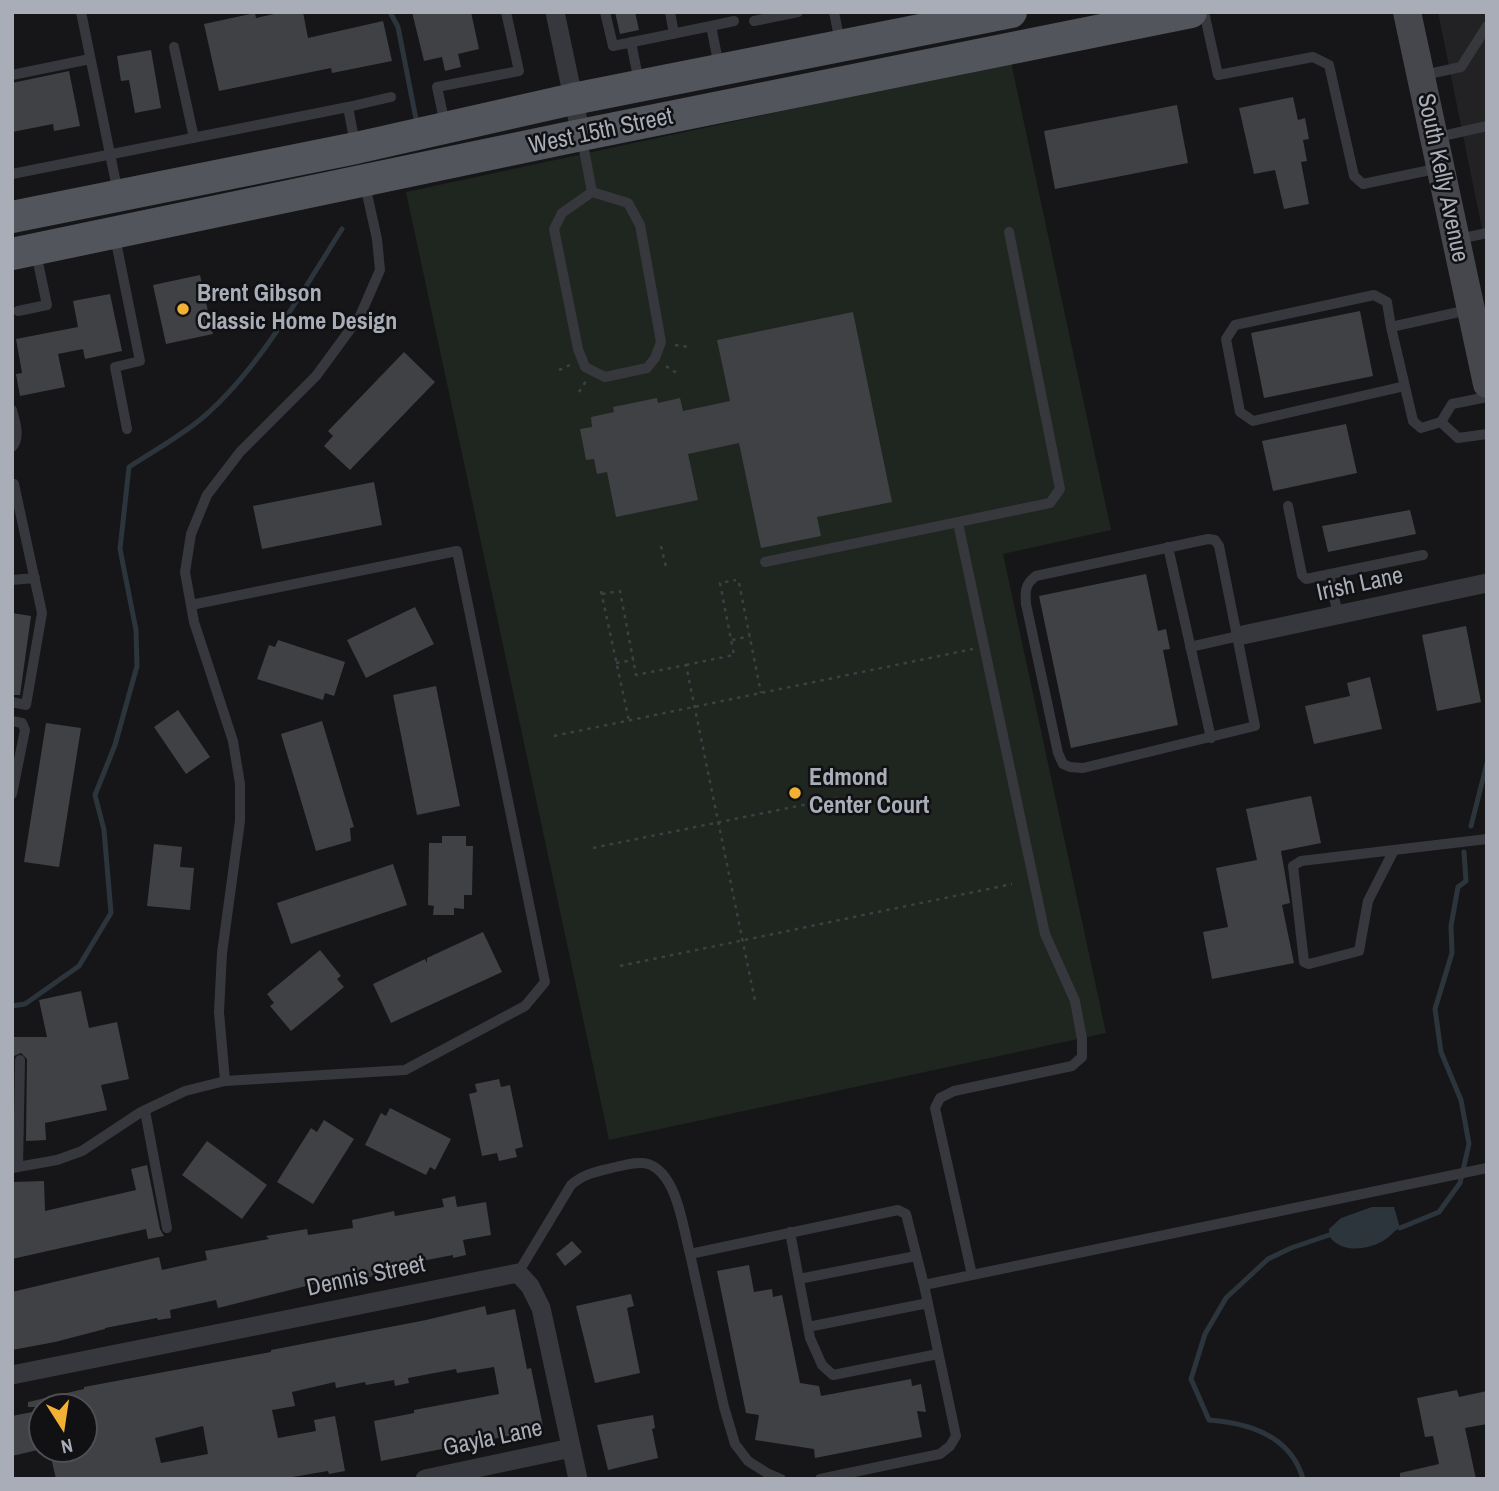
<!DOCTYPE html>
<style>
body{margin:0}
#map{position:relative;width:1499px;height:1491px;overflow:hidden;background:#161618;font-family:"Archivo Narrow",sans-serif}
canvas{display:block}
.frame{position:absolute;inset:0;border:14px solid #a8adb8;pointer-events:none}
.north{position:absolute;left:28px;top:1393px;width:70px;height:70px;box-sizing:border-box;background:#111113;border:2px solid #4d4f55;border-radius:50%;rotate:168deg;font-size:19px;font-weight:700;line-height:28px;text-align:center;color:#a8adb8}
.north::after{content:'';display:block;margin:auto;width:24px;height:32px;background:#f2b134;clip-path:polygon(50% 0,100% 100%,50% 72%,0 100%)}
</style>
<div id="map">
<canvas width="1499" height="1491"></canvas>
<div class="frame"></div>
<div class="north">N</div>
</div>
<script>
const ctx = document.querySelector('canvas').getContext('2d');
ctx.lineJoin = 'round';
function fill(path, color) { ctx.fillStyle = color; ctx.fill(path, 'evenodd'); }
function stroke(path, color, width, dash) { ctx.strokeStyle = color; ctx.lineWidth = width; ctx.lineCap = dash ? 'butt' : 'round'; ctx.setLineDash(dash || []); ctx.stroke(path); }
function drawText(font, color, halo, rows, align = 'center') {
  ctx.font = font + ' "Archivo Narrow",sans-serif'; ctx.lineWidth = 5; ctx.setLineDash([]); ctx.textBaseline = 'middle'; ctx.strokeStyle = halo; ctx.fillStyle = color; for (const [text, x, y, turn = 0] of rows) {
    ctx.save(); ctx.translate(x, y); ctx.rotate((+turn || 0) * Math.PI / 180); ctx.textAlign = isNaN(turn) ? turn : align; if (halo) ctx.strokeText(text, 0, 0); ctx.fillText(text, 0, 0); ctx.restore();
  }
}
fill(new Path2D(`
 M1438,12H1487V233L1483,234Z`), '#222225');
fill(new Path2D(`
 M1011,62L1111,530L1003,554L1106,1033L609,1140L406,192Z`), '#1e261f');
fill(new Path2D(`
 M1372,1207H1394L1400,1228C1393,1231 1392,1235 1386,1239C1373,1248 1350,1253 1336,1243C1330,1239 1329,1236 1329,1229L1341,1218Z`), '#2c353c');
stroke(new Path2D(`
 M390,12L398,27L416,119
 M1471,826L1487,763
 M12,1006L25,1004L79,966L111,913L104,830L95,795L115,745L137,666L136,630L120,549L129,467C152,452 179,437 201,419C259,370 301,293 342,229
 M1400,1228L1439,1212L1460,1183L1469,1144L1461,1100L1441,1052L1435,1009L1452,953L1451,926L1458,887L1466,881L1464,852
 M1303,1479C1291,1436 1249,1423 1209,1420L1191,1379L1205,1334L1226,1298L1268,1259L1291,1248L1329,1235`), '#2c353c', 5);
fill(new Path2D(`
 M283,12H303L308,38L383,21L392,61L332,73L331,68L219,91L204,24L255,13L256,18Z
 M412,12H471L479,49L458,54L461,67L445,71L442,57L424,61Z
 M615,12H635L639,30L620,34Z
 M151,50L161,108L135,113L129,80L121,81L117,56Z
 M69,71L80,126L54,131L53,124L12,132V83Z
 M1293,97L1298,120L1305,118L1309,139L1303,140L1307,161L1301,162L1309,204L1284,209L1275,170L1254,174L1239,108Z
 M1177,105L1188,163L1055,189L1044,131Z
 M200,275L213,334L166,344L153,285Z
 M110,294L122,351L85,359L83,349L58,354L65,387L20,396L16,374L22,373L16,339L78,327L73,301Z
 M1360,311L1373,376L1264,398L1251,333Z
 M853,312L892,502L817,517L821,536L761,548L739,443L688,454L698,500L616,517L607,472L597,474L594,459L586,460L580,429L592,427L591,417L614,412L613,407L657,398L658,403L680,398L683,411L730,401L717,340Z
 M404,352L435,382L350,470L324,446L333,436L328,431Z
 M1346,424L1357,473L1273,491L1262,441Z
 M374,482L382,525L262,549L253,506Z
 M1410,510L1416,534L1328,552L1322,526Z
 M1146,574L1158,631L1166,629L1170,649L1163,650L1178,725L1071,748L1039,596Z
 M415,607L434,644L366,678L347,640Z
 M12,613L31,616L20,695H12Z
 M1466,626L1481,702L1437,711L1422,635Z
 M278,640L345,662L334,696L325,693L323,700L257,679L269,645L275,647Z
 M1370,677L1382,729L1314,744L1305,706L1350,696L1347,683Z
 M436,686L460,806L417,815L393,695Z
 M178,710L210,757L186,774L154,727Z
 M322,721L354,827L350,828L351,841L316,851L281,734Z
 M46,723L81,728L59,867L24,862Z
 M1311,796L1321,843L1281,851L1290,903L1282,905L1294,963L1212,979L1203,932L1228,927L1216,868L1257,860L1246,809Z
 M442,836H466V846H473L472,895H464V909L454,908V915H433L434,906L428,905L429,843H442Z
 M154,844L182,847L180,867L194,868L190,910L147,906Z
 M393,864L407,905L291,944L277,903Z
 M483,932L502,972L391,1023L373,984L425,959L427,963V958Z
 M320,950L341,976L337,979L344,987L291,1031L270,1006L274,1003L267,994Z
 M81,991L89,1028L117,1022L129,1079L101,1085L107,1110L45,1123L46,1140L26,1141L27,1059L21,1053L14,1056L12,1077V1037H47L39,1000Z
 M499,1079L501,1087L510,1085L523,1147L515,1149L517,1157L499,1161L497,1153L482,1156L469,1094L477,1092L475,1084Z
 M390,1108L451,1139L435,1170L430,1167L426,1175L365,1145L381,1113L386,1116Z
 M324,1120L354,1139L313,1204L277,1182L311,1128L317,1132Z
 M207,1141L267,1185L242,1219L182,1175Z
 M147,1165L160,1229L164,1236L148,1239L146,1229L12,1259V1182L44,1181L45,1211L136,1190L131,1169Z
 M455,1196L457,1207L486,1202L491,1235L463,1240L466,1255L453,1258V1255L406,1264L407,1269L392,1273L363,1278L362,1275L318,1283L218,1308L216,1300L170,1310L171,1318L158,1320L157,1318L105,1328V1329L55,1342L12,1350V1292L159,1257L162,1270L207,1260L205,1251L269,1239L266,1236L307,1229L308,1235L353,1228L352,1220L394,1211L395,1216L444,1207L442,1199Z
 M572,1241L582,1252L565,1266L556,1254Z
 M749,1265L754,1292L772,1289L773,1297L782,1295L800,1383L819,1386L821,1396L911,1379L912,1386L921,1384L926,1412L917,1411L922,1437L815,1458L814,1449L755,1440L759,1415L746,1413L717,1271Z
 M631,1294L634,1306L627,1308L640,1373L595,1383L576,1306Z
 M485,1306L487,1315L515,1309L527,1369L531,1368L543,1426L517,1431L518,1434L381,1461L374,1421L414,1413V1410L499,1394L494,1367L457,1373L456,1369L408,1378L409,1383L395,1386L394,1380L366,1385L365,1382L336,1388L335,1382L292,1392L295,1406L272,1410L278,1438L316,1431L314,1420L335,1416L345,1471L329,1474L328,1471L281,1479H56L49,1449H84V1407H28V1402L84,1389V1387L271,1352V1350L426,1320ZM203,1426L208,1454L161,1463L155,1438Z
 M1457,1390L1459,1397L1487,1391V1424L1465,1428L1476,1479H1400V1473L1439,1464L1433,1436L1425,1437L1417,1398Z
 M42,1410V1449L12,1456V1416Z
 M653,1415L655,1428L652,1429L658,1458L608,1470L597,1425Z`), '#404145');
stroke(new Path2D(`
 M675,345L689,347
 M666,366L678,374
 M559,370L570,365
 M579,392L586,381
 M661,546L666,567
 M739,583L761,693
 M601,591L629,721
 M602,594L620,591L636,675L686,665L755,1001
 M732,640L750,636
 M616,663L634,660
 M686,665L734,655L720,583L736,580
 M554,736L973,649
 M593,848L842,797
 M620,966L1012,884`), '#3d3f44', 2.5, [3.5, 5]);
stroke(new Path2D(`
 M81,12L118,193
 M605,12L613,46L711,26L719,66
 M670,12L674,34
 M834,12L840,42
 M1204,12L1218,75L1313,57L1329,65L1354,176L1363,184L1440,168
 M754,21L798,12
 M711,26L734,21
 M631,42L639,82
 M174,47L194,138
 M12,75L90,59
 M1424,75L1461,67L1487,26
 M348,107L391,97
 M445,124L437,87L519,71L506,12
 M1438,137L1487,126
 M582,139L592,192L628,203L640,225L661,342L655,358L647,368L605,377L585,367L578,349L554,229L562,213L592,192
 M12,174L348,107L355,144
 M115,237L140,361L115,367L127,429
 M1459,239L1487,233
 M18,311L47,305L36,253
 M1391,327L1387,302L1374,295L1235,325L1226,339L1240,412L1253,421L1405,386
 M1487,397L1452,404L1441,422L1458,438L1487,434
 M12,410C15,422 21,437 12,447
 M1441,422L1421,428L1413,421L1391,327L1468,310
 M12,484H14L42,613L26,705L12,702
 M1288,506L1302,575L1306,579L1423,555
 M958,523L1045,934L1075,1001L1082,1039V1057L1072,1066L954,1091L940,1098L935,1108L972,1275
 M1208,539L1215,540L1219,546L1255,726L1083,768L1070,767L1063,764L1058,753L1026,604C1025,591 1025,584 1036,576Z
 M1168,547L1211,738
 M765,562L1050,503L1060,489L1009,232
 M1329,574L1338,615
 M12,580L35,578
 M191,605L457,551L545,982L525,1006L405,1070L225,1081
 M1190,647L1243,635
 M12,721L22,723L25,730L12,794
 M1394,850L1368,901L1359,951L1309,964L1304,962L1293,866L1301,861L1487,839
 M145,1111L167,1228
 M18,1167L20,1060
 M12,1168L57,1160L82,1151L141,1112L185,1091L225,1081L219,1012L222,953L240,821V784L233,741L194,622L185,572L191,534L207,495L240,452L316,376L360,316L380,270L377,239L365,185
 M790,1232L810,1338L822,1365L833,1375L938,1354
 M690,1254L724,1407L735,1444L748,1461L767,1473L781,1479
 M518,1273L571,1185C585,1173 599,1171 616,1167C625,1165 639,1161 648,1164C677,1173 683,1228 690,1254L898,1210L906,1214L924,1285L1487,1168
 M799,1279L916,1256
 M808,1327L928,1303
 M820,1479L940,1454L950,1446L956,1436L924,1285`), '#37383d', 10);
stroke(new Path2D(`
 M555,12L581,135
 M1243,635L1487,583
 M12,1375L518,1273L530,1286L541,1308L578,1479
 M425,1479L571,1448`), '#37383d', 19);
stroke(new Path2D(`
 M1407,12L1487,384`), '#45474d', 28);
stroke(new Path2D(`
 M12,217L356,148L573,99L1011,12
 M12,254L581,135L1191,12`), '#53555c', 32);
for (const [x, y, r, color] of [
 [183,309,7,"#f2b134"],
 [795,793,7,"#f2b134"]
]) { const dot = new Path2D(); dot.arc(x, y, r, 0, 2 * Math.PI); ctx.fillStyle = color; ctx.fill(dot); stroke(dot, '#111113', 2.5); }
drawText('24px', '#a8adb8', '#111113', [
 ["West 15th Street",601,132,-12],
 ["South Kelly Avenue",1442,178,78],
 ["Irish Lane",1360,585,-12],
 ["Dennis Street",366,1277,-12],
 ["Gayla Lane",493,1439,-12]
]);
drawText('bold 24px', '#a8adb8', '#111113', [
 ["Brent Gibson",197,295],
 ["Classic Home Design",197,323],
 ["Edmond",809,779],
 ["Center Court",809,807]
], 'left');
</script>
